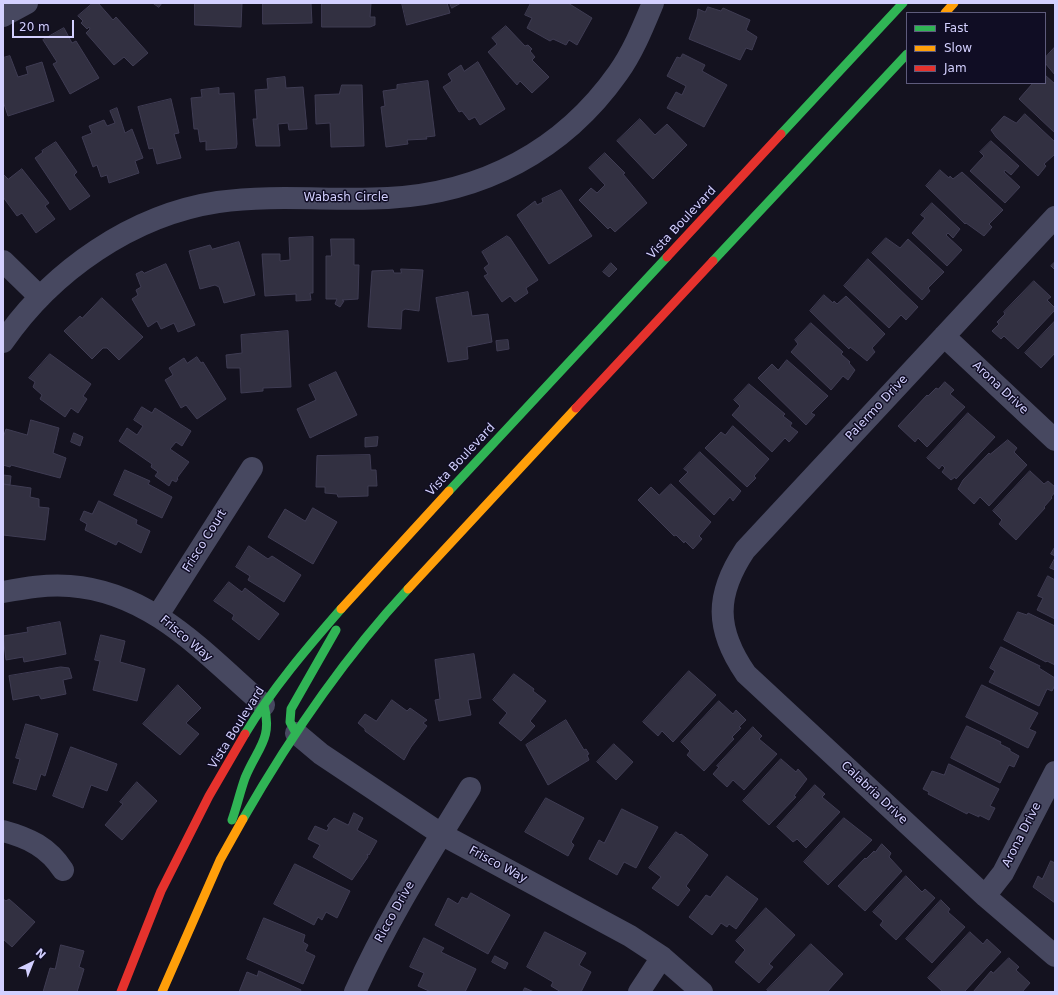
<!DOCTYPE html>
<style>
body{margin:0}
#map{position:relative;width:1058px;height:995px;overflow:hidden;background:#14121f;font-family:"DejaVu Sans",sans-serif}
canvas{display:block}
.frame{position:absolute;inset:0;border:4px solid #d3d0ff;pointer-events:none}
.legend{position:absolute;left:906px;top:12px;width:140px;height:72px;box-sizing:border-box;background:#100d24;border:1px solid #5e5b7c;margin:0;padding:5px 7px;list-style:none;font-size:12px;color:#d3d0ff}
.legend li{display:flex;align-items:center;gap:8px;height:20px}
.legend b{width:20px;border:1px solid #5e5b7c}
.north{position:absolute;left:12px;top:943px;width:40px;height:40px;-webkit-text-stroke:3px #100d24;paint-order:stroke;rotate:43deg;font-size:11px;font-weight:700;line-height:16px;text-align:center;color:#d3d0ff}
.north::after{content:'';display:block;margin:auto;width:14px;height:18px;background:#d3d0ff;clip-path:polygon(50% 0,100% 100%,50% 72%,0 100%)}
.scale{position:absolute;left:12px;top:20px;width:62px;height:18px;box-sizing:border-box;border:2px solid #d3d0ff;border-top:0;padding-left:5px;font-size:12px;line-height:14px;white-space:nowrap;color:#d3d0ff;-webkit-text-stroke:3px #100d24;paint-order:stroke}
</style>
<div id="map">
<canvas width="1058" height="995"></canvas>
<div class="frame"></div>
<ul class="legend">
<li><b style="height:5px;background:#30b455"></b>Fast</li>
<li><b style="height:5px;background:#ff9f0a"></b>Slow</li>
<li><b style="height:5px;background:#e5322d"></b>Jam</li>
</ul>
<div class="north">N</div>
<div class="scale">20 m</div>
</div>
<script>
const ctx = document.querySelector('canvas').getContext('2d');
ctx.lineJoin = 'round';
function fill(path, color) { ctx.fillStyle = color; ctx.fill(path, 'evenodd'); }
function stroke(path, color, width, dash) { ctx.strokeStyle = color; ctx.lineWidth = width; ctx.lineCap = dash ? 'butt' : 'round'; ctx.setLineDash(dash || []); ctx.stroke(path); }
function drawText(font, color, halo, rows, align = 'center') {
  ctx.font = font + ' "DejaVu Sans",sans-serif'; ctx.lineWidth = 3; ctx.setLineDash([]); ctx.textBaseline = 'middle'; ctx.strokeStyle = halo; ctx.fillStyle = color; for (const [text, x, y, turn = 0] of rows) {
    ctx.save(); ctx.translate(x, y); ctx.rotate((+turn || 0) * Math.PI / 180); ctx.textAlign = isNaN(turn) ? turn : align; if (halo) ctx.strokeText(text, 0, 0); ctx.fillText(text, 0, 0); ctx.restore();
  }
}
const building = new Path2D(`
 M93,3H98L113,20L116,17L148,53L133,66L124,57L114,65L86,33L90,29L89,27L87,29L81,23L83,21L78,16Z
 M153,3H162L159,7Z
 M195,3H242L241,27L195,25Z
 M263,3H311L312,23L263,24Z
 M322,3H371L370,17H375V25L370,27H322Z
 M402,3H447L450,13L407,25Z
 M450,3H461L452,8Z
 M531,3H568L592,18L577,45L569,40L566,45L553,39L550,41L527,28L532,18L525,15Z
 M708,7L721,11L723,8L750,20L746,30L757,37L752,50L746,48L740,60L689,39L697,17L698,9L705,12Z
 M506,26L525,46L528,45L532,49L530,51L535,57L532,60L549,77L532,93L520,81L517,85L488,52L497,44L492,38Z
 M64,28L72,43L76,41L99,78L70,94L53,64L57,62L43,40Z
 M1055,47V75L1045,63V58Z
 M683,54L705,65L702,71L727,85L704,127L667,108L676,92L682,95L686,86L667,76L677,57L680,58Z
 M10,56L18,77L28,74L26,67L42,62L54,101L8,116L3,101V58Z
 M478,62L505,109L480,125L475,117L469,120L462,111L459,112L443,87L452,81L448,74L461,65L464,71Z
 M1045,75L1055,84V133L1019,99L1033,83H1045Z
 M285,77L286,88L303,87L307,129L289,130L288,123L278,124L280,146H256L253,119H257L255,90L268,89L267,79Z
 M428,81L435,136L426,137L427,139L407,140L408,144L386,147L381,107L385,106L383,91L397,89V85Z
 M342,85H362L364,146L331,147L330,123L316,124L315,95L339,94Z
 M219,88V94L234,93L237,144L236,148L206,150V141L200,142L198,129H194L191,98L202,97L201,90Z
 M171,99L179,133L174,134L181,158L157,164L153,148L149,149L138,107Z
 M117,108L125,133L132,129L143,158L135,161L139,173L109,183L107,175L101,177L97,165L93,167L82,137L92,133L89,126L104,120L107,126L115,123L110,111Z
 M1025,114L1055,142V154L1044,164L1046,166L1038,176L996,137L991,130L1004,116L1016,123Z
 M640,119L655,135L667,124L687,145L653,179L617,141Z
 M991,141L1019,166L1011,175L1005,170L1004,172L1020,187L1005,203L970,171L984,156L980,152Z
 M56,142L77,172L74,175L90,196L70,210L35,158L43,152L42,151Z
 M605,153L625,173L623,174L647,203L615,232L610,227L608,229L579,200L591,188L597,193L605,185L589,168Z
 M22,169L49,203L45,206L55,219L36,233L22,213L17,216L3,197V174L8,179Z
 M940,170L949,178L950,176L953,179L962,172L1003,210L989,224L992,227L984,236L966,223L965,224L926,186Z
 M561,190L592,236L549,264L517,215L535,201L537,205L543,202L542,199Z
 M932,203L960,229L953,238L948,233L946,235L962,250L947,266L912,233L925,218L921,215Z
 M507,236L510,238L538,280L526,288L528,293L515,302L510,296L502,302L484,276L488,274L484,268L489,264L482,252Z
 M313,237V293H310L311,300L296,301V294L265,296L262,254H280V261L290,260L289,238Z
 M886,238L900,248L908,239L944,272L928,288L930,291L922,300L872,253Z
 M331,239H354V265H359L358,299L342,300L344,301L340,307L335,304L337,299H326V256H331Z
 M239,242L255,295L224,303L219,287L215,285L200,289L189,251L210,245L212,249Z
 M868,259L918,307L906,320L901,315L889,328L844,286Z
 M1055,262V270L1051,266Z
 M611,263L617,269L609,277L603,272Z
 M166,264L195,325L178,332L174,323L161,329L157,321L148,327L132,299L138,295L136,290L141,287L136,274L142,271L144,273Z
 M401,269L423,270L419,311L405,309L402,311L401,329L368,327L372,271L393,270L394,273H401Z
 M1034,281L1051,297L1047,300L1055,308V310L1018,349L1004,336L1001,339L992,331L999,324L997,322L1005,314L1004,312Z
 M468,292L472,316L488,314L492,342L467,347L468,359L448,362L436,298Z
 M824,295L833,303L834,301L837,304L846,296L885,334L872,348L875,352L867,361L850,347L849,349L810,311Z
 M102,298L143,337L119,360L107,348H103L92,359L64,331L80,316L82,318Z
 M1055,321V353L1041,368L1025,353Z
 M811,323L843,352L841,354L850,362L849,363L855,370L848,380L843,376L831,390L791,352L798,344L795,340Z
 M288,331L291,387L263,388V391L241,393L240,368H227L226,355L242,353L241,335Z
 M508,340L509,349L497,351L496,341Z
 M50,354L91,384L83,396L87,399L78,413L71,408L65,417L40,399L42,395L33,387L35,382L29,378Z
 M197,357L201,363L203,362L226,399L197,419L186,405L181,408L165,380L173,375L169,368L184,358L187,363Z
 M787,360L828,396L811,413L815,415L806,425L758,378L772,364L778,370Z
 M336,372L357,415L310,438L297,409L316,400L309,385Z
 M945,382L954,390L950,394L965,407L927,447L918,438L915,442L898,426L927,395L928,396L936,388L938,389Z
 M749,384L785,414L783,416L792,423L790,426L798,432L789,442L785,438L772,452L732,415L740,406L734,400Z
 M142,407L152,413L155,408L191,431L182,446L176,442L170,449L189,462L177,478L178,479L176,482L172,480L169,486L155,476L158,472L151,467L152,464L119,441L127,428L137,435L143,426L134,420Z
 M968,413L995,437L956,479L955,477L951,480L942,472L945,468L942,465L939,469L927,458Z
 M31,420L59,428L53,453L66,458L60,478L11,465L10,467L3,465V438L6,429L27,435Z
 M733,426L769,459L754,476L756,478L747,487L705,448L721,432L725,435Z
 M74,433L83,437L80,446L71,442Z
 M378,437L377,446L365,447V438Z
 M1008,440L1017,448L1014,452L1027,465L989,506L980,497L974,504L958,489L963,480L989,453L990,454Z
 M700,452L741,491L733,501L730,497L714,515L679,481L688,472L684,469Z
 M370,455L371,470H376L377,486H368V496L338,497L337,494L325,493V487H316L317,456Z
 M125,470L150,481L148,484L172,497L162,518L114,495Z
 M1030,471L1044,484L1048,481L1055,487V492L1051,497L1052,498L1044,507L1045,508L1016,540L999,524L1002,520L993,511Z
 M3,475L11,476L10,485L3,484Z
 M3,484L31,488L30,497L39,499V507L49,508L45,540L3,535Z
 M671,484L711,522L699,536L702,539L693,549L685,541L684,543L676,535L674,536L638,500L651,487L659,495Z
 M99,501L137,520L136,524L150,531L141,553L118,541L116,545L85,530L87,524L80,520L84,511L92,514Z
 M313,508L337,522L313,564L268,537L285,509L305,521Z
 M249,546L268,559L272,556L301,575L284,602L248,580L250,576L236,567Z
 M1055,547V556L1051,554Z
 M1055,558V570L1050,568Z
 M1048,576L1055,580V619L1037,610L1043,598L1038,596Z
 M229,582L242,592L245,588L279,614L259,640L232,619L234,615L214,601Z
 M1018,612L1027,615L1028,613L1055,626V665L1047,661L1046,662L1004,640Z
 M60,622L66,654L24,662L23,657L6,660L3,636L28,632L27,628Z
 M101,635L125,641L120,662L145,669L137,701L93,690L100,661L95,660Z
 M1001,647L1040,666L1039,668L1055,678V685L1052,691L1047,689L1039,706L989,682L995,671L990,668Z
 M474,654L481,698L468,700L471,715L439,721L435,700L440,699L435,660Z
 M61,667L69,668L72,678L63,680L66,694L41,699L39,695L13,700L9,676Z
 M689,671L716,695L673,742L662,731L658,736L643,722Z
 M514,674L534,689L533,691L546,701L530,721L535,726L521,741L499,723L507,713L493,700Z
 M178,685L201,708L186,723L199,734L180,755L143,724Z
 M982,685L1038,713L1029,729L1036,732L1028,748L966,717Z
 M392,700L407,711L410,708L427,720L423,723L427,726L411,747L404,760L365,731V729L358,723L365,714L376,721Z
 M719,701L733,714L736,710L746,720L739,727L741,728L732,737L734,739L704,771L687,755L690,751L681,742Z
 M566,720L584,750L586,749L589,754L587,755L589,760L548,785L526,745Z
 M26,724L58,734L45,776L41,774L36,790L13,783L20,759L16,758Z
 M967,726L1001,742L1000,744L1010,749V751L1019,756L1014,767L1009,765L1000,783L951,758Z
 M753,727L762,736L759,739L777,754L744,790L733,780L727,787L713,774L719,767L717,766Z
 M614,744L633,762L616,780L597,762Z
 M71,747L117,764L107,791L91,785L83,808L53,796Z
 M781,759L796,772L798,769L807,779L794,796L796,797L769,825L743,801Z
 M949,764L999,789L990,806L995,808L989,820L979,815V817L968,812L967,814L928,794L929,792L923,789L932,771L944,775Z
 M137,782L157,801L122,840L105,825L123,804L120,802Z
 M815,785L825,794L822,797L840,812L806,848L797,839L793,842L777,827Z
 M546,798L584,818L571,842L574,845L568,856L525,832Z
 M622,809L658,827L636,868L624,862L617,875L589,859L599,840L604,843Z
 M354,813L363,818L357,830L377,841L369,855L367,854L368,857L352,880L313,857L320,845L308,839L315,826L327,831L329,827L327,826L334,818L348,825Z
 M844,818L872,840L828,885L804,862Z
 M676,832L680,835L681,834L708,855L686,886L690,890L678,906L652,888L661,877L649,868Z
 M882,844L891,853L889,857L902,871L865,911L838,886L865,858L866,859L874,851L875,852Z
 M1051,861L1055,863V903L1033,887L1038,876L1042,879Z
 M295,864L350,891L337,918L326,912L322,920L318,917L314,925L274,904Z
 M727,876L758,899L736,929L729,924L727,927L721,923L712,935L689,917L706,895L710,897Z
 M906,876L922,892L925,889L935,898L896,940L880,925L883,921L873,912Z
 M471,893L510,915L488,954L435,925L448,898L458,904L462,897L467,899Z
 M3,899L6,901L9,899L35,922L12,947L3,939Z
 M941,900L950,909L948,912L965,927L932,963L906,939Z
 M766,908L795,935L769,964L773,967L759,983L735,962L745,950L736,941Z
 M264,918L305,935L303,942L308,945L305,951L315,956L303,984L247,959Z
 M545,932L586,953L579,965L591,972L581,992H561L551,986L553,982L527,967Z
 M970,932L983,944L987,939L1001,952L964,992H943L928,978Z
 M424,938L444,948L441,952L476,969L465,992H431L418,986L424,973L410,967Z
 M811,944L843,974L827,992H770L767,990Z
 M61,945L84,951L79,967L84,969L77,992H43L50,968L55,969Z
 M495,956L508,963L505,969L492,962Z
 M1009,958L1019,967L1016,970L1030,983L1022,992H973L991,971L993,973Z
 M259,971L301,990L300,992H239L247,972L257,976Z
 M525,988L534,992H523Z`);
fill(building, '#323041');
stroke(building, '#3f3c53', 1);
stroke(new Path2D(`
 M3,16L27,3
 M1055,217L745,550C715,595 715,629 746,674L985,896L1055,956
 M3,261L40,297
 M944,336L1055,440
 M3,342C52,271 132,215 218,202C275,194 331,201 388,198C482,193 563,151 618,73C633,52 643,27 653,3
 M3,592C25,588 47,584 70,586C152,592 205,654 264,705
 M158,615L252,468
 M296,733L321,754L441,834L630,936L662,957L702,992
 M3,831C29,838 48,847 63,870
 M985,896L1003,873L1055,772
 M355,992C387,920 429,855 470,788
 M639,992L662,957`), '#474860', 22);
stroke(new Path2D(`
 M781,134L903,3
 M713,261L907,54
 M449,491L667,257
 M296,733L290,722L291,709L336,630
 M245,734C272,689 307,648 341,609
 M243,819C290,737 344,658 408,589
 M232,820C237,806 240,792 245,778C257,748 273,740 264,705`), '#30b455', 9);
stroke(new Path2D(`
 M945,13L954,3
 M408,589L576,408
 M341,609L449,491
 M162,992L220,860L243,819`), '#ff9f0a', 9);
stroke(new Path2D(`
 M667,257L781,134
 M576,408L713,261
 M121,992L161,891L209,796L245,734`), '#e5322d', 9);
drawText('12px', '#d3d0ff', '#100d24', [
 ["Wabash Circle",346,198],
 ["Vista Boulevard",682,223,-47],
 ["Arona Drive",1000,388,43],
 ["Palermo Drive",877,408,-47],
 ["Vista Boulevard",461,460,-47],
 ["Frisco Court",205,541,-58],
 ["Frisco Way",186,639,40],
 ["Vista Boulevard",237,728,-58],
 ["Calabria Drive",874,793,43],
 ["Arona Drive",1022,835,-63],
 ["Frisco Way",498,865,28],
 ["Ricco Drive",395,912,-61]
]);
</script>
